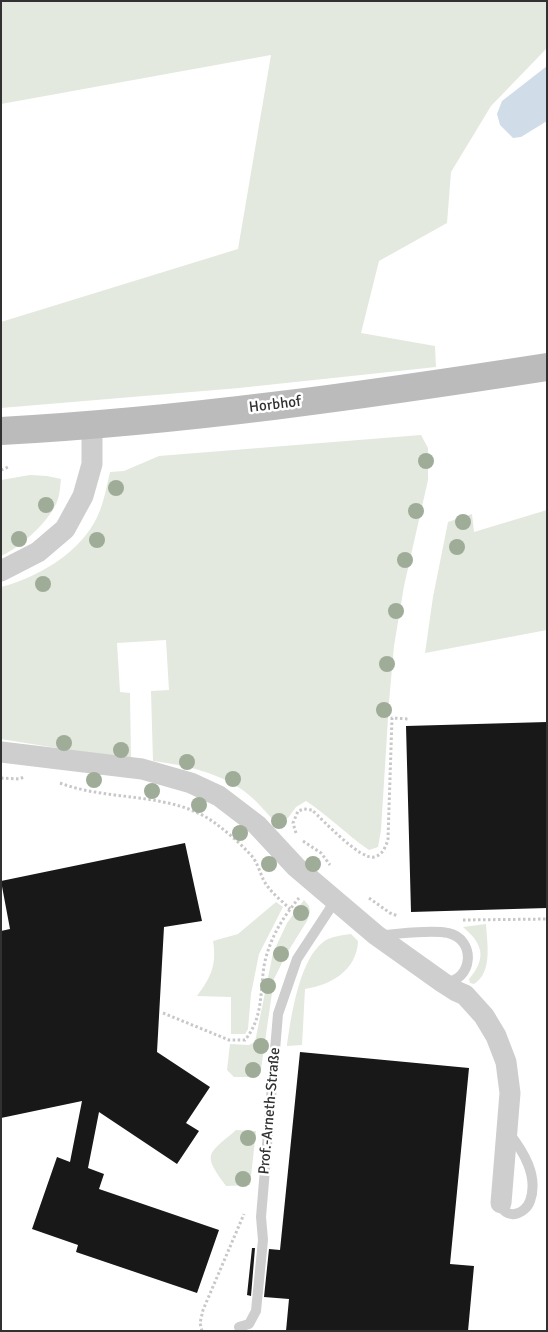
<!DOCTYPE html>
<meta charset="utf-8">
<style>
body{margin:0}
#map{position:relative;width:548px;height:1332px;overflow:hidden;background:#fff;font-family:Signika,sans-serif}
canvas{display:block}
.frame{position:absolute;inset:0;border:2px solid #313131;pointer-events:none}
</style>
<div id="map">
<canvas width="548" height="1332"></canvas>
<div class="frame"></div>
</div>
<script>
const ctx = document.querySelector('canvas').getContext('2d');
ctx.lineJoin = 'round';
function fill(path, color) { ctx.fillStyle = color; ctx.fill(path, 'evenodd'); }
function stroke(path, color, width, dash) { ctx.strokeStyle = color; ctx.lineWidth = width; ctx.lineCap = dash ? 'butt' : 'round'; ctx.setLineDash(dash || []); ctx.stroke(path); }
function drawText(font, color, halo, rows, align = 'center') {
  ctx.font = font + ' Signika,sans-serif'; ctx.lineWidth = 5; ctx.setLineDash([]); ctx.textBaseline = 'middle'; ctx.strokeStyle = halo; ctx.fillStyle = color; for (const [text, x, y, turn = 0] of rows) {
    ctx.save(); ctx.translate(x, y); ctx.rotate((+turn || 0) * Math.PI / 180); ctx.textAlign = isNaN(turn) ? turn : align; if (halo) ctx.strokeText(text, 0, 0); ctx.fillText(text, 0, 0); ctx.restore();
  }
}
fill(new Path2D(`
 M1,1H547V48L491,106L451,172L447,223L379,261L361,333L435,346L436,367L239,388L1,408V322L238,249L271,55L1,104Z
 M421,435L428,448V480L404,586L394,646L389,702L381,830L378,847L369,850C347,835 329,816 306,801L296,807L288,818L274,821C265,811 255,799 244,791C217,772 185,765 153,761L151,691L169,690L166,640L117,643L120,692L130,693L131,760L1,739V587C36,578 76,555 94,523C103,508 106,489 110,472L124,471L159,456Z
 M30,475L47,476L61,479C60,486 60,493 58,499C52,519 20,548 1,556V480Z
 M547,510V630L425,653L433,597L448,522L472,514L474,532Z
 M304,900L309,906L310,912L307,921L287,953L274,979L261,1069L252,1077H234L227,1070L230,1044L249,1045L255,1042L273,953L287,923Z
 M276,902L283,907L259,954L251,994L248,1029L245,1034H231V997L197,996C211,977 217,965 213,941L238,934Z
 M486,924C487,943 493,972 474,984L470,983L469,979C487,958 483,944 463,927Z
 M351,934L358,941C357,970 331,985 305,989L302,1045L287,1046C291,1017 300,953 328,939C336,936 343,935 351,934Z
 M236,1130L256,1131L250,1185L226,1186C202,1153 207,1155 236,1130Z`), '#e3e9de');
fill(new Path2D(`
 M547,66V121L521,137L513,138L500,125L497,114L502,101Z`), '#d0dde9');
fill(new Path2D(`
 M547,722V908L411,912L406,726Z
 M185,843L202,921L164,927L157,1052L210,1087L186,1123L199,1131L177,1164L99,1112L88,1168L104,1174L99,1189L219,1230L197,1293L76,1252L78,1245L32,1229L57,1157L70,1162L82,1101L1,1118V931L10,929L1,881Z
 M300,1052L469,1068L450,1264L474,1266L468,1331H286L289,1299L264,1297L269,1249L280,1250Z
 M252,1248H255L251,1296L247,1295Z`), '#181818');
stroke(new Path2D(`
 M1,470L8,467
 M1,778L19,779L24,777
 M60,783C110,802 171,791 215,823C227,832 240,843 250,854C259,863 260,877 268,887C274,895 283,902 290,909
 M296,833L293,823L298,811L304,809L312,810C323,820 360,860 374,857C383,855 386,846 388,839L392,718L409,719
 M303,841L321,853L330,865
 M369,898L390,913L398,916
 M463,920L547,919
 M163,1013L229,1040H245C263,1018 260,993 264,966C269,940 282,918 299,898
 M202,1331L200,1323L203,1310L244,1214`), '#c8c8c8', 3, [2.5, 2.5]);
stroke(new Path2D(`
 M382,935C400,934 431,929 448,933C477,939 473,982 444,982
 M501,1203C504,1221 525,1215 530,1201C539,1176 523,1151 509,1133
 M239,1327L249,1324L256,1311L263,1240L261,1217L278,1014L297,959L335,901`), '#cecece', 10);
stroke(new Path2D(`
 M1,571L38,552L65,529L83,496L92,464V424
 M1,752L142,769L191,783L219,796L257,825L296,867L376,935L442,982L456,991L465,995L484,1016L496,1036L506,1062L510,1093L501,1203`), '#cecece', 21);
stroke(new Path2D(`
 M1,431C184,421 366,395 547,367`), '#bbb', 28);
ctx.fillStyle = '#9fac98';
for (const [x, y] of [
 [426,461],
 [116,488],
 [46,505],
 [416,511],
 [463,522],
 [19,539],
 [97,540],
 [457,547],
 [405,560],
 [43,584],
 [396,611],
 [387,664],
 [384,710],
 [64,743],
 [121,750],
 [187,762],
 [233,779],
 [94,780],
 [152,791],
 [199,805],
 [279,821],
 [240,833],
 [269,864],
 [313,864],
 [301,913],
 [281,954],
 [268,986],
 [261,1046],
 [253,1070],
 [248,1138],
 [243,1179]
]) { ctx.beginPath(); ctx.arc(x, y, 8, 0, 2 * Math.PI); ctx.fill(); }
drawText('15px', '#313131', '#fff', [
 ["Horbhof",275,405,-7],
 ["Prof.-Arneth-Straße",270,1111,-85]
]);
</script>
